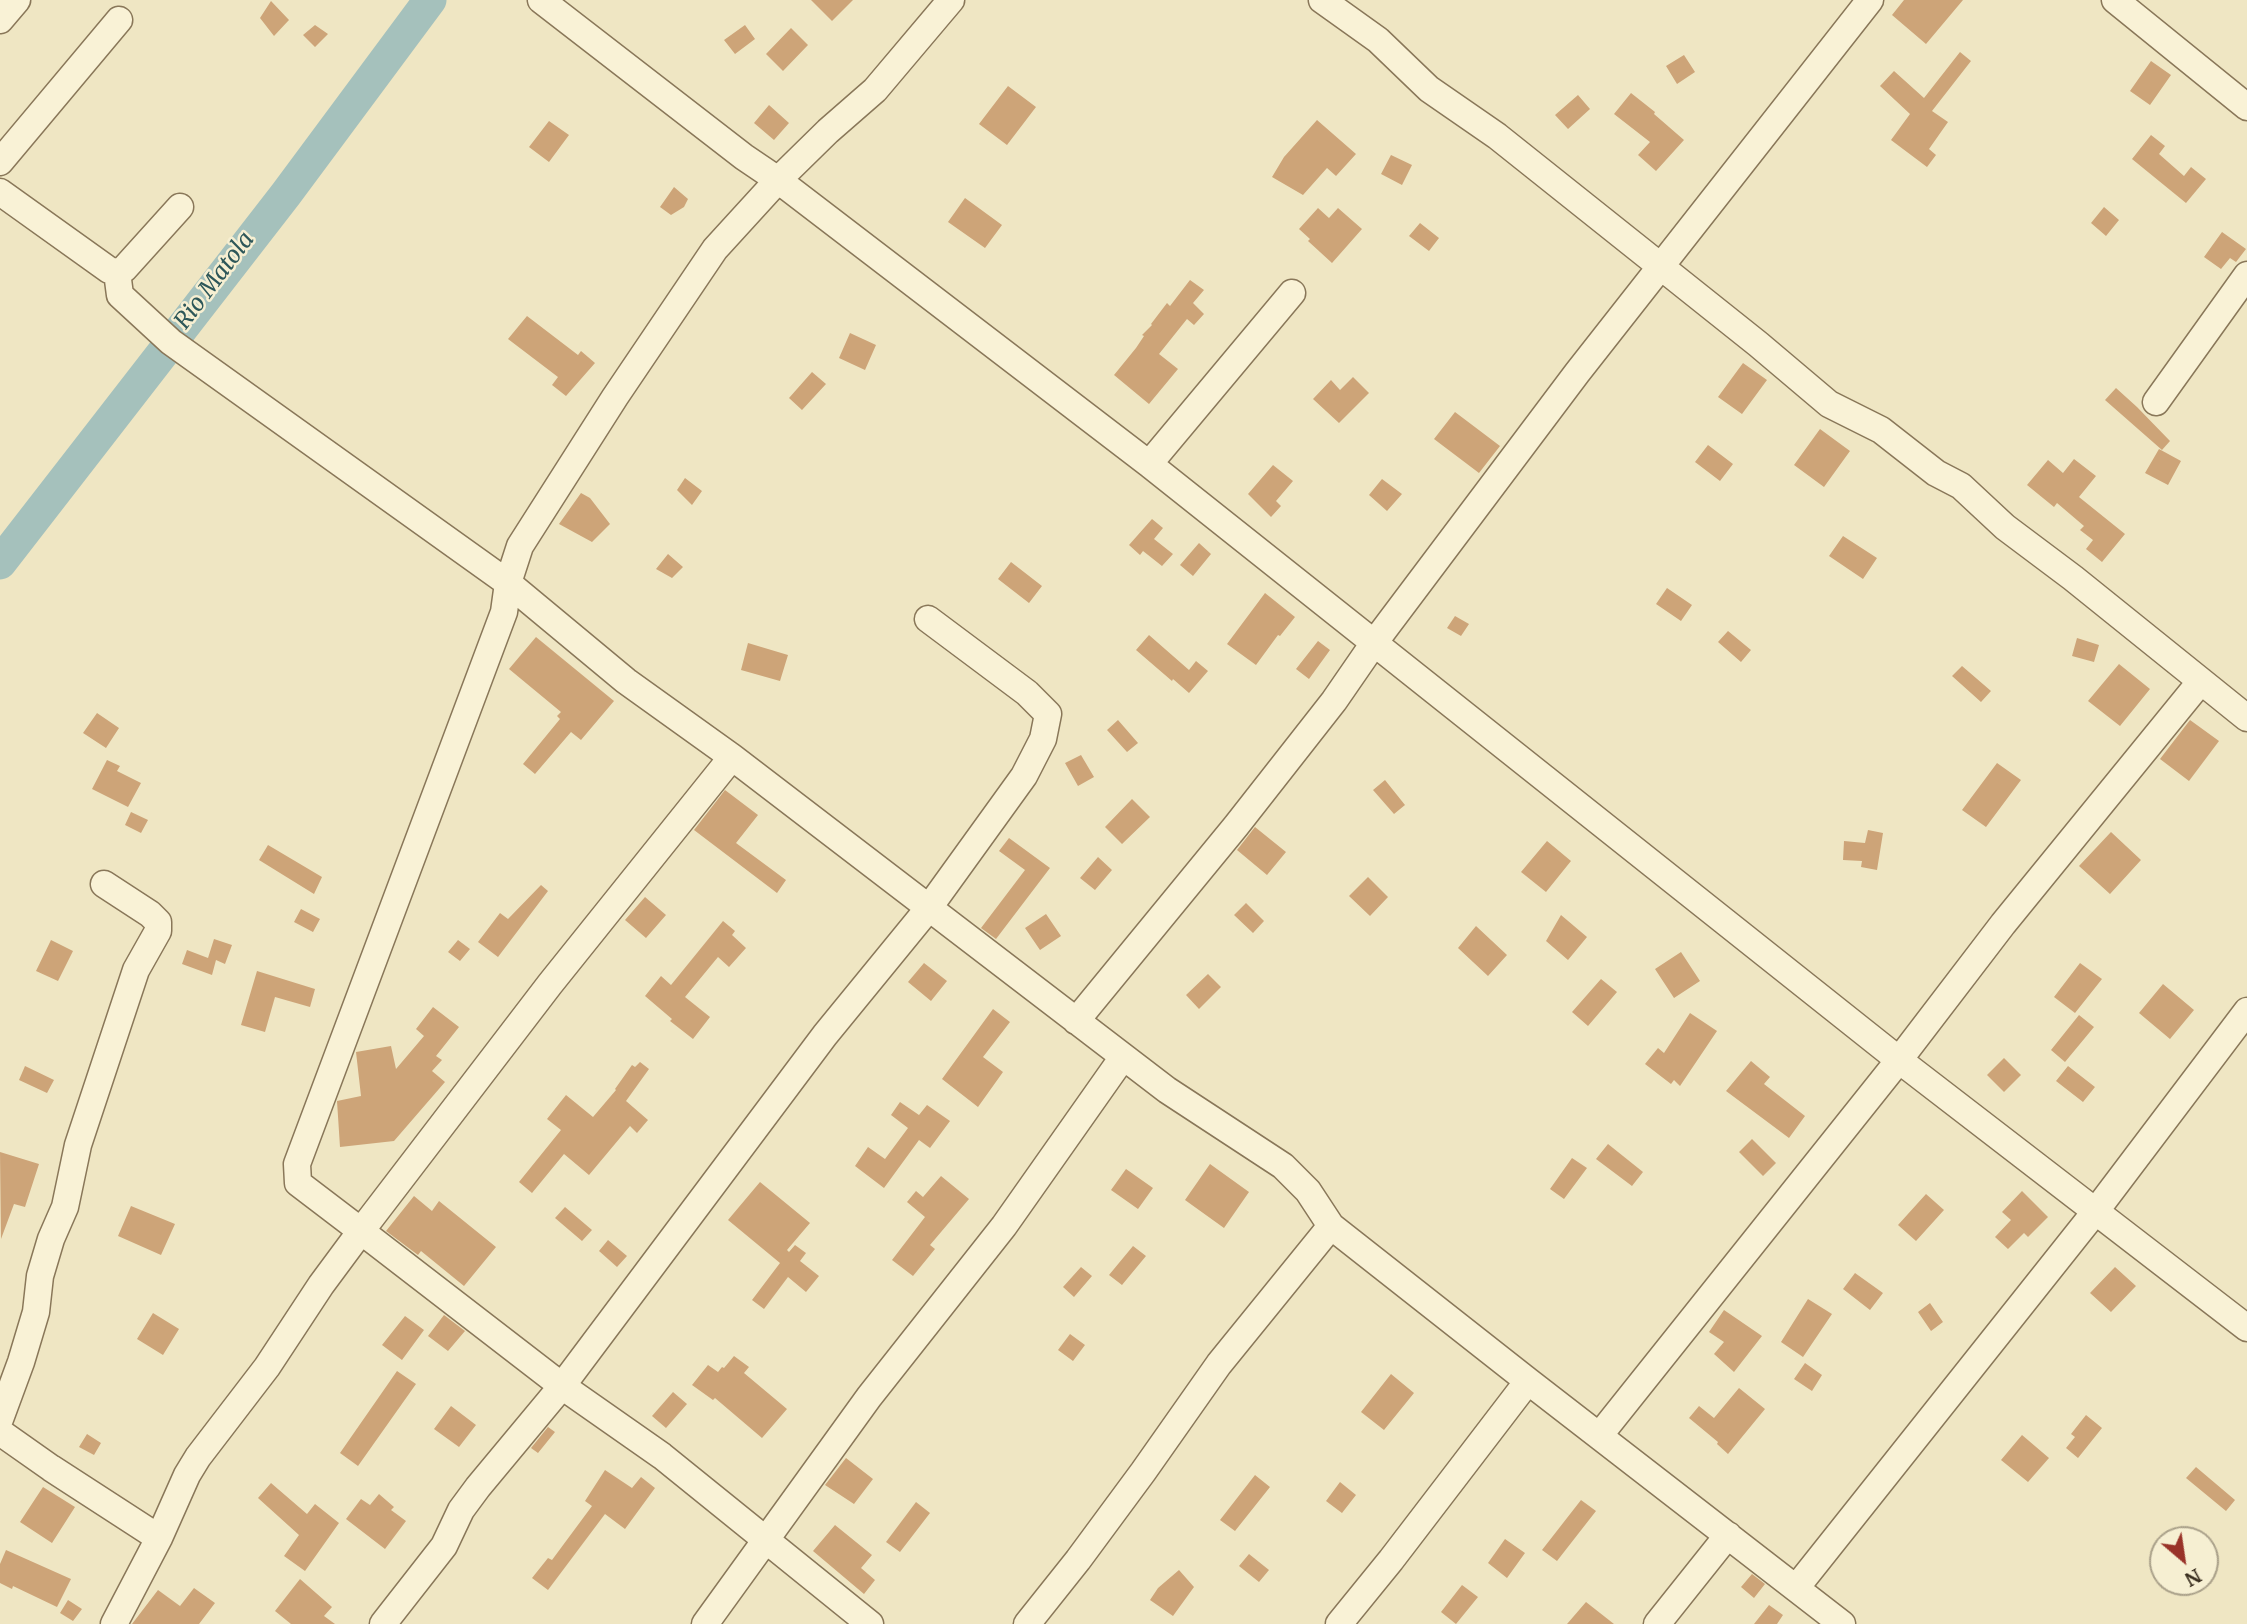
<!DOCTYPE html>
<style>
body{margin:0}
#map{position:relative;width:2247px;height:1624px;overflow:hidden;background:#efe6c3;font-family:Merriweather,serif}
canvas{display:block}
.north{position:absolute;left:2149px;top:1526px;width:70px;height:70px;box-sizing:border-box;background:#f6efd2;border:2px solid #aaa18a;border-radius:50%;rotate:151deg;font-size:19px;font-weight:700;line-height:28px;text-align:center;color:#392d1e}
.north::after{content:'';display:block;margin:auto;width:24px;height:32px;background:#993329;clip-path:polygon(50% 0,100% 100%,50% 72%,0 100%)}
</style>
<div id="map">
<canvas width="2247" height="1624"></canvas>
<div class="north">N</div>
</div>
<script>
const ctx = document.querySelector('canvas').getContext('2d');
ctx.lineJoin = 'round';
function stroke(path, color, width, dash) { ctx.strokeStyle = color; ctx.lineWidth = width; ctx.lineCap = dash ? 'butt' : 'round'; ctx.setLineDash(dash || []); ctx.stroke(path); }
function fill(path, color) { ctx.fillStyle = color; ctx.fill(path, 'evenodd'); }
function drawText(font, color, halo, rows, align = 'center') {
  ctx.font = font + ' Merriweather,serif'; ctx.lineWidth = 5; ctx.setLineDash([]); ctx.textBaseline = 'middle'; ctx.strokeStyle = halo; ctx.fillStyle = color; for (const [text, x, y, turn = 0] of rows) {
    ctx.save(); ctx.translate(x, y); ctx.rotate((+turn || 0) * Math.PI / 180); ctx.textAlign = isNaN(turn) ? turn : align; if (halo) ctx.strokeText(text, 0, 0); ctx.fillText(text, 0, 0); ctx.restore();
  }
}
stroke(new Path2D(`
 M0,563L286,194L430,0`), '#a5c1bc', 33);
fill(new Path2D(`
 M811,0H853L832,21Z
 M1904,0H1963L1926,44L1892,15Z
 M271,1L289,20L274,36L260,18Z
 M315,25L328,34L315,47L303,35Z
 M745,25L755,39L735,54L724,40Z
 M791,28L808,45L783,71L766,54Z
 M1960,52L1971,61L1932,111L1948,122L1929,149L1936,155L1927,167L1891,140L1910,114L1880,86L1894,71L1924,98Z
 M1684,55L1695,72L1677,84L1666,66Z
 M2151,61L2171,75L2150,105L2130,91Z
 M1008,86L1036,107L1007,145L979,124Z
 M1631,93L1655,112L1654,114L1684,140L1656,171L1638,155L1650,142L1614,114Z
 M1578,95L1590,109L1568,129L1555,115Z
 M769,105L789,123L774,140L754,123Z
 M1317,120L1356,154L1336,176L1327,168L1303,195L1272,177L1284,157Z
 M549,121L569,135L549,162L529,147Z
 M2151,135L2165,146L2159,154L2184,176L2191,167L2206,179L2186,203L2132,159Z
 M1391,155L1412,165L1402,185L1381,174Z
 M674,187L688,199L684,207L671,215L660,207Z
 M965,198L1002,225L985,248L948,222Z
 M2104,207L2119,220L2106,236L2091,223Z
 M1318,208L1329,218L1338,208L1362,229L1332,263L1308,241L1310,239L1299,229Z
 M1420,223L1439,238L1429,251L1409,236Z
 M2222,232L2246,249L2236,262L2230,258L2221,269L2204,257Z
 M1190,280L1204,290L1193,303L1204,314L1194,325L1187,319L1159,354L1178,369L1149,404L1114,375L1136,348L1144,336L1142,335L1152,325L1151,324L1167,303L1170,306Z
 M527,316L578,355L581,351L595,363L566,396L552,385L558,377L508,339Z
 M850,333L876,345L865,370L839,358Z
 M1743,363L1767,380L1742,414L1718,397Z
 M812,372L826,384L802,410L789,398Z
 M1353,377L1369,393L1339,423L1313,399L1331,380L1340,390Z
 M2116,388L2137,407L2170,441L2162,450L2105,400Z
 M1455,412L1500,446L1479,473L1434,439Z
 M1820,429L1850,451L1824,487L1794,465Z
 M1708,445L1733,464L1720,481L1695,462Z
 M2159,449L2181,461L2168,485L2145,473Z
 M2074,459L2096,476L2079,497L2125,534L2102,562L2086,549L2093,540L2080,530L2084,526L2057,503L2054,507L2027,485L2048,460L2063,473Z
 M1273,465L1293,481L1276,501L1281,506L1271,517L1248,494Z
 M685,478L702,491L692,505L677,490Z
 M1382,479L1402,494L1387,511L1369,495Z
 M581,493L590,498L610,524L592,542L559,524Z
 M1152,519L1163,528L1154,539L1173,554L1162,566L1143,551L1140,555L1129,545Z
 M1843,536L1877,558L1863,579L1829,556Z
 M1199,543L1211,554L1193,576L1180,565Z
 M668,554L683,567L672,578L656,569Z
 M1011,562L1042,586L1029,603L998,579Z
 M1667,588L1692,605L1681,621L1656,604Z
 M1265,593L1295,617L1280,636L1278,635L1256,665L1227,644Z
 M1455,616L1469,624L1461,636L1447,628Z
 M1728,631L1751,650L1741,662L1718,642Z
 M1149,635L1189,670L1196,661L1208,671L1189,693L1173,679L1172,681L1136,650Z
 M536,637L614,701L581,740L571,732L535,774L523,764L560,719L557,716L561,712L509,669Z
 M2077,638L2099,645L2094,662L2072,656Z
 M1318,641L1330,650L1309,679L1296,669Z
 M748,643L788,655L780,681L741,670Z
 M2119,664L2150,689L2120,726L2088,701Z
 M1962,666L1991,691L1981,702L1952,676Z
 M97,713L119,728L106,748L83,733Z
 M1118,720L1138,743L1127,752L1107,730Z
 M2190,720L2219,741L2189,781L2160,759Z
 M1081,755L1094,777L1078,786L1065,763Z
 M107,760L120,766L117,771L141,783L128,807L92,789Z
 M1997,763L2021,780L1986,827L1962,810Z
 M1385,780L1405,805L1394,814L1373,790Z
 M725,790L758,815L736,843L786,880L777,893L694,830Z
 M1132,799L1150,817L1122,844L1105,827Z
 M131,812L148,820L141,833L125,825Z
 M1255,827L1286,852L1267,875L1237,850Z
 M1868,830L1883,833L1877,870L1861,867L1862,861L1843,860L1844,841L1865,843Z
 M2111,832L2141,860L2110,894L2079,866Z
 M1009,838L1050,868L996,939L981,928L1025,870L999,851Z
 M1547,841L1571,861L1546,892L1521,872Z
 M268,845L322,877L314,894L259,860Z
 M1098,857L1112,870L1095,890L1080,878Z
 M1368,877L1388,897L1370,916L1349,896Z
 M541,885L548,891L498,957L478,942L500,913L508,919Z
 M645,897L666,915L646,938L625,920Z
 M1246,903L1264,921L1253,933L1234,915Z
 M301,909L320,919L313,932L294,922Z
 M1046,914L1061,936L1040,950L1025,928Z
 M1561,915L1587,937L1568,960L1546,941Z
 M723,921L735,931L732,935L746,948L729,967L718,957L685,997L710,1017L693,1039L670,1021L672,1019L645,996L661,976L671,985Z
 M1476,926L1507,955L1488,976L1458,948Z
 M214,939L232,945L225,964L216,960L212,975L182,964L187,950L208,958Z
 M51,940L73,951L58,981L36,971Z
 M458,940L470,949L460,961L448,952Z
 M1681,952L1700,981L1674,998L1655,969Z
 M924,963L947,981L931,1001L908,982Z
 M2080,963L2102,979L2075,1013L2054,997Z
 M257,971L315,989L310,1007L275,997L265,1032L241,1025Z
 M1208,974L1221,987L1199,1009L1186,995Z
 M1601,979L1617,992L1588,1026L1572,1012Z
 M2163,984L2194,1010L2170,1039L2139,1013Z
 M433,1007L459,1027L436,1056L442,1060L432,1071L445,1082L394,1141L340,1147L337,1101L361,1096L356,1052L391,1046L396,1069L424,1036L416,1029Z
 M993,1009L1010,1022L983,1057L1003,1072L978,1107L942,1079Z
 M1690,1013L1717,1031L1680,1086L1674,1080L1671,1084L1645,1064L1658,1048L1664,1053Z
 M2079,1015L2094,1027L2065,1062L2051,1050Z
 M2004,1058L2021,1075L2004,1092L1987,1075Z
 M1751,1061L1770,1077L1764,1084L1805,1116L1789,1138L1726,1091Z
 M640,1062L649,1069L626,1101L648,1120L637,1133L630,1126L589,1175L564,1154L532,1193L519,1182L561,1130L547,1119L566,1095L593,1117L616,1090L615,1089L632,1065L635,1067Z
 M25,1066L54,1080L47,1093L19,1080Z
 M2068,1066L2095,1087L2083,1102L2056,1081Z
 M900,1102L919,1115L927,1105L950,1121L930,1148L919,1140L884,1188L855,1166L868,1147L885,1159L908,1128L891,1115Z
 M1752,1139L1776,1163L1763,1176L1739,1152Z
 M1608,1144L1643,1172L1632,1186L1596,1159Z
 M0,1152L39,1164L25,1207L14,1204L1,1239Z
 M1572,1158L1587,1168L1564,1199L1550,1189Z
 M1210,1164L1249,1192L1224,1228L1185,1200Z
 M1126,1169L1153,1188L1138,1209L1111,1190Z
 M941,1176L969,1199L930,1245L935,1249L913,1276L892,1260L925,1217L907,1202L916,1191L923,1197Z
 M760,1182L810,1223L787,1250L789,1252L795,1245L806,1253L800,1261L819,1276L806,1292L788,1277L764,1309L752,1300L780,1263L728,1220Z
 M2022,1191L2048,1217L2028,1237L2024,1233L2008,1249L1995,1237L2011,1220L2002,1212Z
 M1926,1194L1944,1210L1916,1241L1898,1225Z
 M414,1196L432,1211L439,1201L496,1247L464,1286L421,1251L418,1255L386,1231Z
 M131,1206L175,1224L161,1255L118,1236Z
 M565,1207L592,1230L582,1241L555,1218Z
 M608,1240L627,1256L617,1267L599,1251Z
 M1133,1246L1146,1256L1122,1285L1109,1275Z
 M1081,1267L1092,1276L1074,1297L1063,1287Z
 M2115,1267L2136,1286L2111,1312L2090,1293Z
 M1855,1273L1883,1293L1870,1310L1843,1289Z
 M1808,1299L1832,1314L1803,1357L1781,1342Z
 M1930,1303L1943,1322L1931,1331L1918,1312Z
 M1724,1310L1762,1336L1734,1372L1714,1354L1724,1342L1709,1332Z
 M153,1313L179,1329L163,1355L137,1339Z
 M444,1315L465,1331L448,1351L428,1336Z
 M405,1316L424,1330L402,1360L382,1345Z
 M1070,1334L1085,1345L1073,1361L1058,1350Z
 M734,1356L749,1367L744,1373L787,1409L762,1438L715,1398L713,1400L692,1385L708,1365L718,1372L722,1367L724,1368Z
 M1805,1363L1822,1375L1812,1391L1794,1379Z
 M397,1371L416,1384L358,1466L340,1453Z
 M1391,1374L1414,1393L1384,1430L1361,1412Z
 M1739,1388L1765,1409L1728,1454L1717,1444L1718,1442L1689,1418L1699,1406L1714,1418Z
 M673,1392L687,1404L666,1428L652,1416Z
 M451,1406L476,1425L459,1447L434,1429Z
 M2086,1415L2102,1428L2078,1458L2066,1448L2075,1437L2071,1434Z
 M548,1427L555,1432L538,1453L531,1448Z
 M87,1434L101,1443L94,1455L79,1447Z
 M2022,1435L2049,1458L2028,1482L2001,1460Z
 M846,1458L873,1479L854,1504L825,1485Z
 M2196,1467L2235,1500L2226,1511L2186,1478Z
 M605,1470L632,1488L641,1477L655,1488L625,1529L605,1514L548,1590L532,1578L548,1558L552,1560L592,1506L585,1501Z
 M1255,1475L1270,1487L1235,1531L1220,1520Z
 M1340,1482L1356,1495L1342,1513L1326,1501Z
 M271,1483L307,1514L315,1504L339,1523L305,1571L284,1556L299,1535L258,1498Z
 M43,1487L75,1507L52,1543L20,1522Z
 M379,1494L394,1507L391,1510L406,1521L385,1549L346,1519L361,1499L370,1505Z
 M1581,1500L1596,1511L1557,1561L1542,1550Z
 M916,1502L930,1513L900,1552L886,1542Z
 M835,1525L872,1555L861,1568L875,1580L864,1594L813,1551Z
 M1505,1539L1525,1553L1507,1578L1488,1563Z
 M6,1550L71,1579L57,1607L13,1586L12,1589L0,1583V1564Z
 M1249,1554L1269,1570L1259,1582L1239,1566Z
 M1179,1570L1194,1587L1173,1616L1150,1600L1158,1588Z
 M1752,1574L1765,1584L1754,1598L1741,1587Z
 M300,1579L332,1607L324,1616L335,1624H291L275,1611Z
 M1462,1585L1478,1597L1456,1624L1441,1612Z
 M194,1588L215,1603L199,1624H132L158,1590L180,1606Z
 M68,1600L82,1609L73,1621L60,1613Z
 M1586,1602L1614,1624H1567Z
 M1769,1605L1783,1615L1777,1624H1754Z`), '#cda478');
const minor = new Path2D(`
 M541,0L744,157L778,180L1149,464L1899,1060L2247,1328
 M1322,0L1378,40L1429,89L1497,136L1758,344L1829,404L1881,430L1936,473L1961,486L2005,527L2073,578L2247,718
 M2115,0L2247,107
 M0,20L17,0
 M0,162L119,20
 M0,192L109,270L117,272L124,269L180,207
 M2156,402L2247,275
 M1149,464L1292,293
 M732,757L626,681L508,583L520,546L615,397L715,249L778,180L828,131L875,90L951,0
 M1076,1021L1236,826L1334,701L1374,643L1577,373L1870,0
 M0,1419L21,1362L36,1312L40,1276L51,1239L65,1207L78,1145L136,970L158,931V922L150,914L104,884
 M0,1432L51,1468L159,1538
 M1599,1436L1899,1060L2003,924L2201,681
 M1796,1588L2095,1212L2247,1011
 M114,1624L159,1538L187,1475L198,1457L267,1367L321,1285L361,1231L298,1183L297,1164L504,612L508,583L171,342L120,295L117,272
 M383,1624L444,1546L461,1510L478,1487L562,1386L825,1035L928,909L1024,776L1043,739L1048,714L1027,693L928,619
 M705,1624L869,1397L1004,1226L1123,1057
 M870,1624L662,1456L562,1386L361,1231L550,984L732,757L1167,1090L1283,1166L1308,1191L1331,1226L1528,1381L1842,1624
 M1027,1624L1078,1560L1143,1472L1219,1364L1331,1226
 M1339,1624L1391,1560L1528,1381
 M1657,1624L1728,1535`);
stroke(minor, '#897759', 29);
stroke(minor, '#f9f2d6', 26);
drawText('italic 23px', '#2d5759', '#f6efd2', [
 ["Rio Matola",215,281,-53]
]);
</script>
